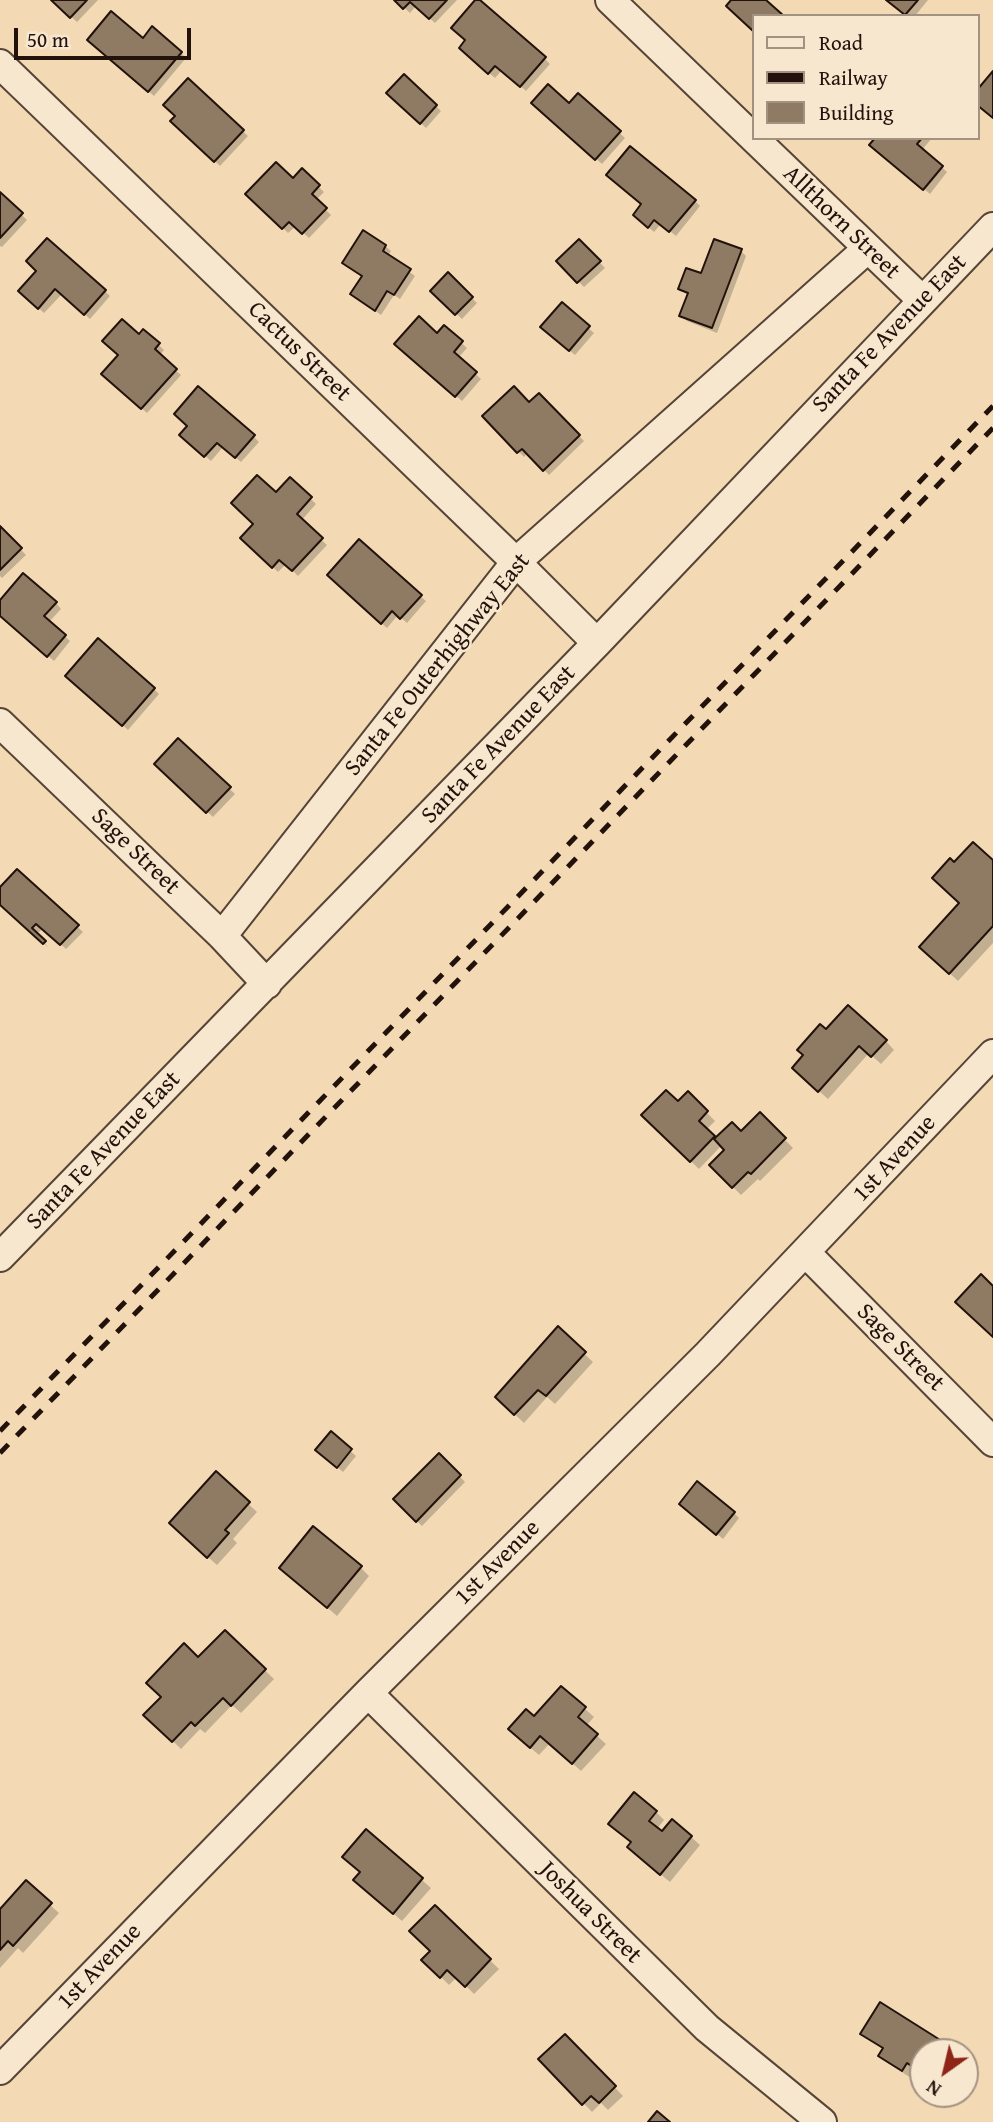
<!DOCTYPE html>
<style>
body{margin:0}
#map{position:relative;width:993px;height:2122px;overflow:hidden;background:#f3dab5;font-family:"Gentium Book Plus",serif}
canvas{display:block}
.legend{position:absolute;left:752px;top:14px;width:228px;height:126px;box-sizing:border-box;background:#f7e7cf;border:2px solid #a29281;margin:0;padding:9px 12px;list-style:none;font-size:21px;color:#22120b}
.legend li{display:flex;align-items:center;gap:14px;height:35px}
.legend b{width:35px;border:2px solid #a29281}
.north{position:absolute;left:909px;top:2038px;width:70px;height:70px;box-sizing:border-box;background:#f7e7cf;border:2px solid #a29281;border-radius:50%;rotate:214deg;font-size:19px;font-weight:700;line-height:28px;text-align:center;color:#22120b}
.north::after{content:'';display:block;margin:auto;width:24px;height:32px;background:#8f2418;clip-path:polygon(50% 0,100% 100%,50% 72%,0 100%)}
.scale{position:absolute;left:14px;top:28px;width:177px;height:32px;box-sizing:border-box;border:4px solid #22120b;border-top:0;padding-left:9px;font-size:21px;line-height:24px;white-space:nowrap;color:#22120b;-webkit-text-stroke:5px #f7e7cf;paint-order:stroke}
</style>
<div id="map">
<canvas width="993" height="2122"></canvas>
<ul class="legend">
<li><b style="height:9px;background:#f7e7cf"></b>Road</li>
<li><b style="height:9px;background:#22120b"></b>Railway</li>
<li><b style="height:19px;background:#8f7a63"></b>Building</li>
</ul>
<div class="north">N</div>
<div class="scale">50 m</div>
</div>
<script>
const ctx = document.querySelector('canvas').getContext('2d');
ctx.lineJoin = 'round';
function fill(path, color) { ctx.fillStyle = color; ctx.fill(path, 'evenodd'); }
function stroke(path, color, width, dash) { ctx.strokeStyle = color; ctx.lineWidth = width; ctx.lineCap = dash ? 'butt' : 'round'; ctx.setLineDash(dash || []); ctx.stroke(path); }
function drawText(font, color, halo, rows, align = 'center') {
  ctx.font = font + ' "Gentium Book Plus",serif'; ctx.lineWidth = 5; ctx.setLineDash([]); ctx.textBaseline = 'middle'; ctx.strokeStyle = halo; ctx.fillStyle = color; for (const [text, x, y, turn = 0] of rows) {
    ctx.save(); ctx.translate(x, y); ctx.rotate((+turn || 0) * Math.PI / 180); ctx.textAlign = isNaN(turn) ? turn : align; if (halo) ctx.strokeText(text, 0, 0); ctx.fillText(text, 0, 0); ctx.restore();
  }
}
fill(new Path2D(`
 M53,0H98L77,22Z
 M396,0H457L435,23L416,6L410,13Z
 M888,0H928L915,16H907Z
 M143,40L181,53L186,58L154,96L95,45Z
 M466,53L544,58L550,64L526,91L502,70L495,78Z
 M404,76L441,111L426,128L389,93Z
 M188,80L248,136L220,166L173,121L177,116Z
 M578,95L625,138L602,164L539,108L569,105Z
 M877,138H932L922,150L947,172L930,194L877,150Z
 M302,171L324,192L316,200L331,215L309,238L296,226L288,233L248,194L293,180Z
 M0,194L27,220L2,247L0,246Z
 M695,201L700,206L676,236L661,224L654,232L640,220Z
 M579,241L605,268L584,287L558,261Z
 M385,246L391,251L388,256L415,276L400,299L394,295L381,315L352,294L363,277L344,263Z
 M741,251L746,256L717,333L687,321L681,315L689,295L680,289Z
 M38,271L105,291L110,296L90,319L62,294L44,313L20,291Z
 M448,275L477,303L462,319L432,291Z
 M562,305L594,333L575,355L548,333Z
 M444,327L467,348L458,358L481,379L462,401L402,349L437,335Z
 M144,331L164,350L159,356L181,375L147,413L109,379Z
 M539,395L584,441L549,475L528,453L524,457L485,417L529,405Z
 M254,437L259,442L241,462L223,447L211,461L187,440Z
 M290,479L316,504L301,521L327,545L298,576L286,564L278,572L242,538Z
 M0,528L26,555L2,578L0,576Z
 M334,581L420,596L426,601L407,623L398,615L387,628Z
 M0,602L56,603L61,609L49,622L70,641L54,661L0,614Z
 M73,681L154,689L159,694L128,730Z
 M178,740L235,794L213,817L156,764Z
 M993,863V943L958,981L930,955L961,904L954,864Z
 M17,871L83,932L66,949L43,928L37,934L49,948L0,903V890Z
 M826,1032L886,1041L894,1050L881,1064L869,1053L828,1099L802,1076Z
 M688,1094L715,1121L706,1130L716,1140L741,1134L760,1115L793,1148L760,1181L758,1179L741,1195L711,1165L727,1150L722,1145L699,1169L643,1115L678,1103Z
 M558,1329L593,1362L555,1404L547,1397L524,1423L506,1406Z
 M331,1434L356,1456L343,1472L323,1455Z
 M439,1455L465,1482L422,1526L395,1499Z
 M216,1474L257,1512L233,1539L237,1543L217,1565L180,1532Z
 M686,1509L734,1513L739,1518L723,1539Z
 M281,1568H361L369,1576L337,1616Z
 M225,1632L274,1679L241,1713L232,1705L205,1733L200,1729L181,1749L146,1715Z
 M562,1688L594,1717L586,1726L606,1744L581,1771L550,1743L539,1755L519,1738Z
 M656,1812L664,1820L657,1829L662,1834L691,1837L700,1845L670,1882L638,1856L633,1843L619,1832Z
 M366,1831L431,1888L402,1921L364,1888L362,1872Z
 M26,1883L59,1913L23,1953L18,1948L0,1968V1912Z
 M435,1907L499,1969L474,1994L457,1977L449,1985L424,1960L433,1951Z
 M862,2034L944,2044L952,2052H923V2075L916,2070L911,2078L889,2064L880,2056L884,2050Z
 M565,2036L623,2096L608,2110L601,2103L592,2112L541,2059Z`), '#0003');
const building = new Path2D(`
 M51,0H87L70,18Z
 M394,0H447L429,19L410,2L403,9Z
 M475,0H480L546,57L520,87L495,66L488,74L459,48L465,40L451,28Z
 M731,0H766L784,16H753V31L726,6Z
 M886,0H918L905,15Z
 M111,11L143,38L152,26L182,52L148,92L87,40Z
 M993,71V118L977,105V90Z
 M404,74L437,105L420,124L386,93Z
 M188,78L244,130L214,162L170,121L175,116L163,105Z
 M548,84L569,103L578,93L621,131L595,160L531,103Z
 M875,138H922L917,144L943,166L923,190L869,145Z
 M630,146L696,200L669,232L654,220L648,228L633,215L641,204L606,175Z
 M276,162L293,178L302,168L320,185L312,194L327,208L302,234L289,222L282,229L245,194Z
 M0,192L23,213L0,238Z
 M363,230L386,245L383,251L411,269L394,295L387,291L375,311L350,294L362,276L342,263Z
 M47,238L106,290L84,315L55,289L38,309L18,291L36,271L26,261Z
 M579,239L601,261L577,283L556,261Z
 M714,239L742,249L712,328L679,316L688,293L678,289L686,268L701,273Z
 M448,272L473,297L455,315L430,291Z
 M562,302L590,326L569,351L540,327Z
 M419,316L437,333L444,325L463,341L454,352L477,372L455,397L394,344Z
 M122,319L139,334L143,329L160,343L155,349L177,369L141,409L101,374L118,355L102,341Z
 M198,386L255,435L235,458L217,443L204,457L179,435L187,426L174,414Z
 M514,386L529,402L539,393L580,435L543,471L522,449L517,453L482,416Z
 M257,475L276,492L290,477L312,497L297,514L323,538L292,571L279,560L272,568L240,538L253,524L231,503Z
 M0,526L22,548L0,570Z
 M359,539L422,595L400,619L392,611L381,624L327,575Z
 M23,573L57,602L44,616L66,635L47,657L0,616V600Z
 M98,638L155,688L122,726L65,676Z
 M178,738L231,787L206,813L154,764Z
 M973,842L993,860V926L949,974L919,947L959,903L932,878L950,858L954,862Z
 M17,869L79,925L60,945L36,924L32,928L46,941L43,944L0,905V887Z
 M848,1005L887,1040L871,1057L859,1046L818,1092L792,1068L803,1055L797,1050L820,1024L826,1029Z
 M666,1090L678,1101L688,1091L708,1111L699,1121L715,1136L690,1162L641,1115Z
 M760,1112L786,1138L751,1174L748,1172L732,1188L709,1165L724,1150L714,1139L732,1122L741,1131Z
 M981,1274L993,1286V1337L955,1302Z
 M558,1326L586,1352L546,1396L538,1390L514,1415L495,1397Z
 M331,1431L352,1449L337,1468L315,1450Z
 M439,1453L461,1475L416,1522L393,1499Z
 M216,1471L250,1502L225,1530L229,1533L207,1558L169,1523Z
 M697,1481L735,1512L716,1535L679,1504Z
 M313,1526L362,1566L327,1608L279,1568Z
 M225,1630L266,1669L231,1706L223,1698L195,1726L191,1722L172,1742L143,1715L161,1697L146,1683L184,1643L198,1657Z
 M561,1686L586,1707L578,1717L598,1734L572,1764L540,1736L530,1748L508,1729L526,1709L534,1716Z
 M634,1792L657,1811L649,1821L662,1831L672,1819L692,1836L660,1875L627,1847L631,1842L608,1824Z
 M366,1829L423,1878L393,1914L353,1880L360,1872L342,1857Z
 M26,1880L52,1903L13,1946L8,1941L0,1950V1909Z
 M435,1905L491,1959L465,1987L447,1970L440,1978L421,1960L430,1951L409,1931Z
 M880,2002L945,2043L940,2052H923V2074L907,2063L902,2071L878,2056L883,2048L860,2034Z
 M565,2034L616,2086L599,2103L591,2096L582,2105L538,2059Z
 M657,2111L670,2122H648Z`);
fill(building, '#8f7a63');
stroke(building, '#22120b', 2);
const minor = new Path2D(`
 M610,0L922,300
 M0,64L516,562L597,643
 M0,723L222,936L267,984
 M222,936L516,562L867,249
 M806,1253L993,1442
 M0,1257L597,643L993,227
 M368,1693L707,2028L822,2122
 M0,2070L368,1693L708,1354L993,1054`);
stroke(minor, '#564436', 32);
stroke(minor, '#f7e7cf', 28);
stroke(new Path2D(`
 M0,1431L993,406
 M0,1453L993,428`), '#22120b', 5, [12, 12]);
drawText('24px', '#22120b', '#f7e7cf', [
 ["Allthorn Street",841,223,44],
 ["Santa Fe Avenue East",890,334,-46],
 ["Cactus Street",299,352,44],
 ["Santa Fe Outerhighway East",438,665,-51],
 ["Santa Fe Avenue East",499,745,-46],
 ["Sage Street",135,852,44],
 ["Santa Fe Avenue East",104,1151,-46],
 ["1st Avenue",895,1159,-47],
 ["Sage Street",900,1348,45],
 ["1st Avenue",498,1563,-45],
 ["Joshua Street",590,1913,45],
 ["1st Avenue",100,1967,-46]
]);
</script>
